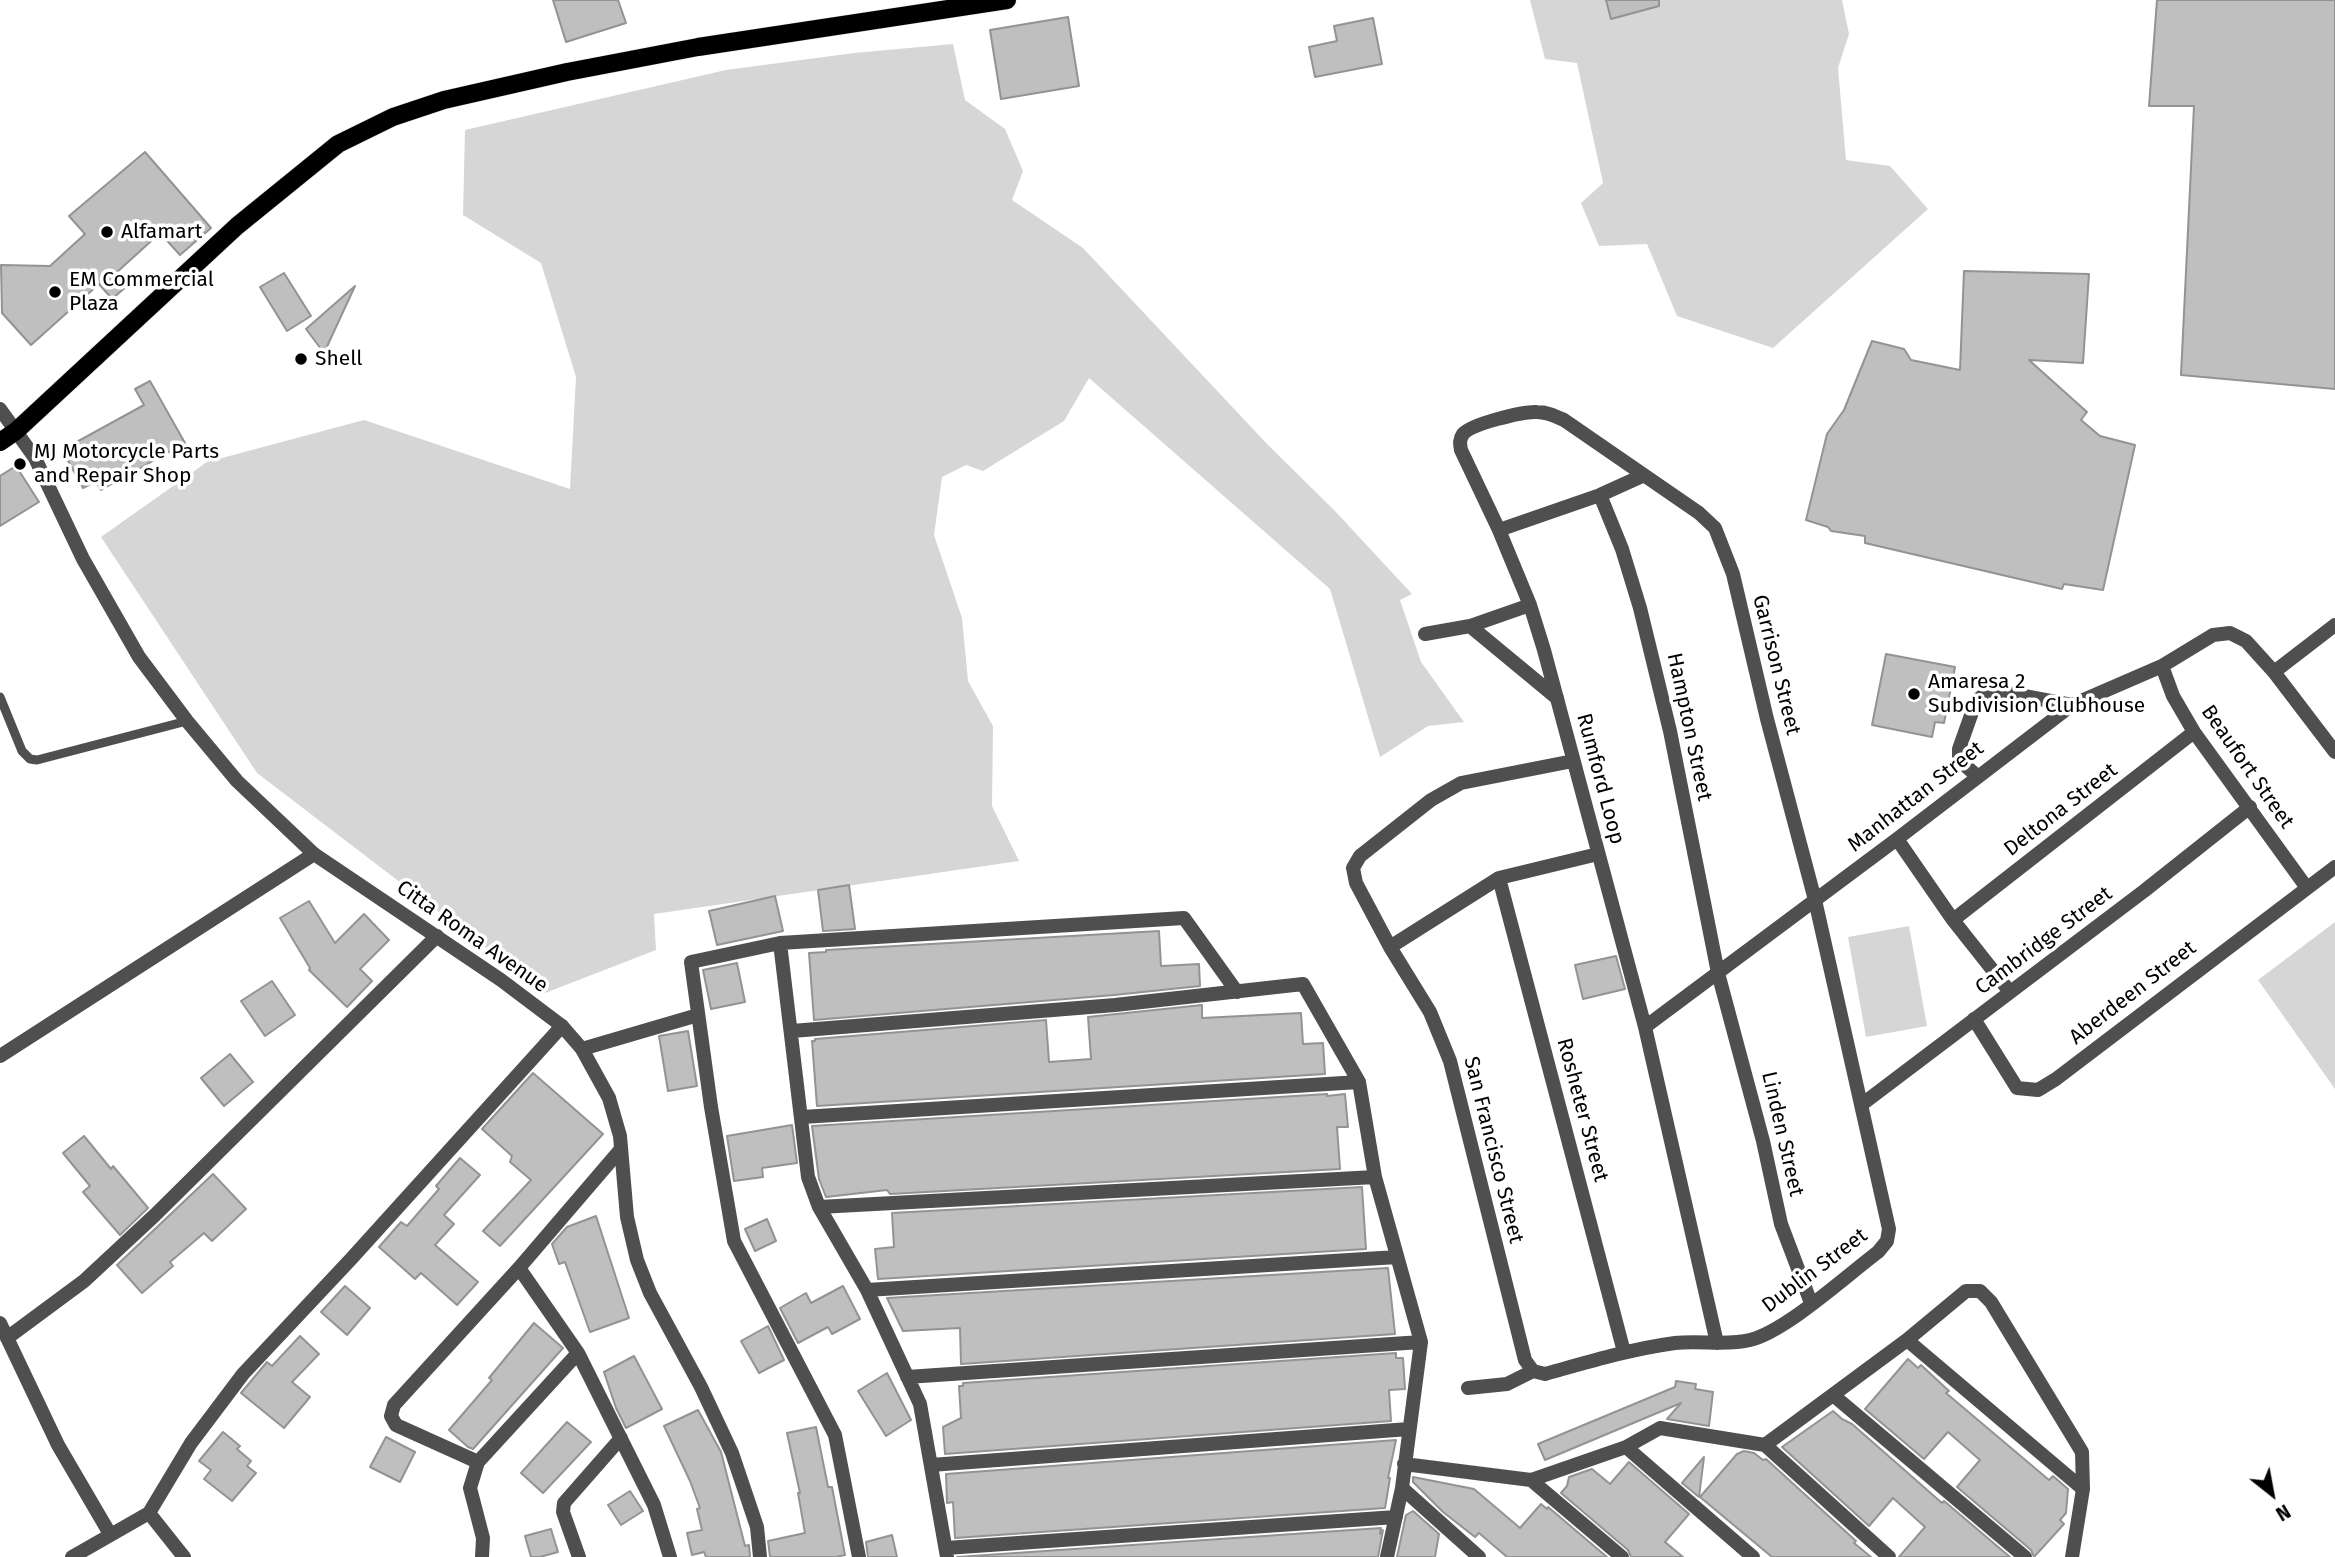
<!DOCTYPE html>
<style>
body{margin:0}
#map{position:relative;width:2335px;height:1557px;overflow:hidden;background:#fff;font-family:"Fira Sans",sans-serif}
canvas{display:block}
.north{position:absolute;left:2237px;top:1459px;width:70px;height:70px;-webkit-text-stroke:5px #fff;paint-order:stroke;rotate:149deg;font-size:19px;font-weight:700;line-height:28px;text-align:center;color:#000}
.north::after{content:'';display:block;margin:auto;width:24px;height:32px;background:#000;clip-path:polygon(50% 0,100% 100%,50% 72%,0 100%)}
</style>
<div id="map">
<canvas width="2335" height="1557"></canvas>
<div class="north">N</div>
</div>
<script>
const ctx = document.querySelector('canvas').getContext('2d');
ctx.lineJoin = 'round';
function fill(path, color) { ctx.fillStyle = color; ctx.fill(path, 'evenodd'); }
function stroke(path, color, width, dash) { ctx.strokeStyle = color; ctx.lineWidth = width; ctx.lineCap = dash ? 'butt' : 'round'; ctx.setLineDash(dash || []); ctx.stroke(path); }
function drawText(font, color, halo, rows, align = 'center') {
  ctx.font = font + ' "Fira Sans",sans-serif'; ctx.lineWidth = 7; ctx.setLineDash([]); ctx.textBaseline = 'middle'; ctx.strokeStyle = halo; ctx.fillStyle = color; for (const [text, x, y, turn = 0] of rows) {
    ctx.save(); ctx.translate(x, y); ctx.rotate((+turn || 0) * Math.PI / 180); ctx.textAlign = isNaN(turn) ? turn : align; if (halo) ctx.strokeText(text, 0, 0); ctx.fillText(text, 0, 0); ctx.restore();
  }
}
fill(new Path2D(`
 M1530,0H1842L1849,34L1838,68L1846,160L1890,166L1928,209L1773,348L1677,316L1647,244L1599,246L1581,203L1603,183L1577,63L1545,59Z
 M953,44L965,100L1005,129L1023,171L1012,200L1083,248L1268,445L1335,511L1412,594L1400,600L1421,662L1464,722L1428,726L1380,757L1330,589L1089,378L1064,421L983,471L966,465L942,477L934,535L962,618L968,681L993,726L992,806L1019,861L654,914L656,950L545,993L257,773L101,537L207,462L364,420L570,489L576,377L541,263L463,215L465,130L726,70L854,53Z
 M2335,922V1089L2258,980Z
 M1909,926L1927,1026L1866,1037L1848,937Z`), '#d6d6d6');
const building = new Path2D(`
 M553,0H618L626,23L566,42Z
 M1606,0H1659V6L1611,19Z
 M2157,0H2335V389L2181,375L2194,106H2149Z
 M1068,17L1079,86L1001,99L990,30Z
 M1373,18L1382,64L1315,77L1309,47L1337,41L1334,26Z
 M145,152L211,228L180,255L160,233L116,273L127,286L112,299L99,284L31,345L2,313L1,265L50,266L85,234L69,216Z
 M1964,271L2089,274L2083,363L2029,360L2087,412L2081,420L2100,436L2135,445L2103,590L2064,584L2062,589L1865,543V536L1831,531L1828,527L1806,520L1827,434L1844,410L1872,341L1904,349L1911,360L1960,370Z
 M284,273L311,316L287,331L260,287Z
 M355,286L324,353L306,329Z
 M150,381L185,443L101,490L96,481L83,488L67,459L78,453L73,444L144,405L135,389Z
 M16,466L39,502L0,526V476Z
 M1886,654L1955,667L1944,723L1935,722L1932,737L1872,725Z
 M849,885L855,929L823,931L818,890Z
 M775,896L783,931L717,945L709,911Z
 M309,901L335,943L364,914L389,940L360,969L372,981L347,1007L309,970L310,968L280,918Z
 M1159,931L1161,966L1199,964L1200,986L1114,995L814,1020L809,953L826,952V950Z
 M1616,956L1625,989L1583,999L1575,965Z
 M737,963L745,1002L711,1009L703,970Z
 M272,981L295,1015L265,1036L241,1001Z
 M1202,1005V1018L1301,1013L1303,1044L1323,1043L1325,1074L817,1106L812,1041H815V1039L1046,1020L1049,1062L1091,1059L1088,1017Z
 M688,1031L697,1086L668,1091L659,1036Z
 M230,1054L253,1082L224,1106L201,1078Z
 M533,1073L603,1134L500,1246L483,1231L531,1180L510,1162L512,1156L482,1129Z
 M1327,1094V1096L1345,1094L1348,1127H1337L1340,1169L890,1194L887,1190L826,1197L819,1179L812,1126Z
 M792,1125L797,1163L762,1168L763,1177L734,1181L727,1136Z
 M84,1136L111,1169L113,1166L148,1208L120,1235L83,1192L90,1186L63,1153Z
 M460,1158L480,1175L444,1215L454,1224L435,1245L478,1282L457,1305L421,1273L415,1279L379,1247L401,1222L407,1226L439,1189L436,1186Z
 M213,1174L246,1209L212,1241L204,1233L170,1262L173,1266L142,1293L117,1265Z
 M1362,1187L1366,1249L878,1279L875,1249L894,1247L892,1213Z
 M596,1216L629,1318L590,1332L565,1262L559,1264L552,1244L567,1227Z
 M767,1219L776,1241L755,1251L745,1229Z
 M1388,1268L1395,1334L961,1364L960,1328L903,1331L887,1298Z
 M345,1286L370,1308L347,1335L321,1312Z
 M843,1286L860,1319L832,1334L828,1327L798,1343L780,1308L806,1293L811,1303Z
 M534,1323L563,1348L473,1449L468,1447L449,1430L492,1380L489,1378Z
 M768,1326L784,1360L759,1373L741,1341Z
 M300,1336L319,1354L292,1382L310,1397L284,1428L241,1393L267,1362L272,1366Z
 M1396,1353V1358H1403L1405,1389L1389,1390L1391,1421L945,1454L943,1427L961,1418L959,1386H963V1383Z
 M634,1356L662,1409L626,1428L616,1408L604,1372Z
 M1908,1359L1918,1368L1921,1365L1949,1391L1946,1393L2049,1480L2053,1476L2068,1489L2066,1513L2060,1520L2064,1524L2034,1557L2031,1550L1957,1487L1980,1460L1948,1432L1924,1459L1865,1409Z
 M887,1373L911,1420L886,1436L858,1391Z
 M1676,1381L1696,1384L1695,1389L1713,1392L1709,1426L1667,1419L1681,1403L1545,1460L1538,1444L1675,1387Z
 M698,1410L721,1452L745,1546L749,1545L750,1557H706L704,1552L692,1555L687,1533L702,1530L697,1509L700,1508L690,1481L664,1426Z
 M1833,1411L1842,1419L1852,1424L1942,1503L1944,1501L2010,1557H1899L1925,1527L1893,1498L1869,1526L1782,1447Z
 M567,1422L591,1442L543,1493L521,1473Z
 M816,1427L828,1487H832L845,1555L836,1557H770L768,1541L805,1533L798,1493H800L787,1433Z
 M223,1432L240,1446L237,1449L251,1461L247,1466L256,1473L232,1501L204,1479L211,1470L199,1461Z
 M386,1437L415,1452L400,1482L370,1467Z
 M1396,1440L1388,1478H1390L1385,1508L955,1538L953,1502L947,1503L946,1474Z
 M1744,1451L1754,1453L1763,1460L1766,1459L1856,1541L1854,1543L1871,1557H1772L1700,1497L1737,1454Z
 M1704,1457L1699,1497L1682,1483Z
 M1629,1462L1689,1514L1665,1542L1683,1557H1631L1628,1550L1561,1493L1567,1486L1569,1477L1592,1469L1610,1484Z
 M1413,1477L1474,1489L1520,1528L1541,1504L1547,1509L1548,1507L1607,1557H1507L1479,1533L1475,1537L1443,1512L1413,1482Z
 M630,1491L643,1511L621,1525L608,1505Z
 M1413,1511L1439,1534L1435,1557H1397L1406,1515Z
 M1381,1528L1380,1534L1383,1530L1378,1557H957Z
 M551,1529L558,1552L540,1557H531L525,1536Z
 M892,1535L897,1557H868L866,1542Z`);
fill(building, '#bfbfbf');
stroke(building, '#939393', 2);
const primary = new Path2D(`
 M0,442L16,431L237,226L338,144L393,117L444,100L567,72L698,47L1007,0`);
stroke(primary, '#dbdbdb', 19);
stroke(new Path2D(`
 M0,697L22,751L30,759L37,760L187,721`), '#4f4f4f', 9);
stroke(new Path2D(`
 M1600,495L1622,549L1640,608L1670,731L1718,973L1763,1141L1781,1224L1811,1303
 M1499,530L1600,495L1642,476
 M1470,626L1557,698
 M1425,634L1470,626L1530,605
 M2162,666L2173,696L2194,732L2307,888
 M2274,672L2335,625
 M1977,776L1959,760V749L1976,701L1985,694L2008,693L2072,705
 M1897,839L1953,920L2010,992
 M1499,878L1624,1352
 M1953,920L2194,732
 M780,943L808,1177L819,1207L867,1290L920,1404L947,1557
 M1390,947L1499,878L1598,854
 M1974,1019L2017,1088L2038,1090L2056,1079L2335,867
 M1645,1027L1897,839L2072,705L2162,666L2213,635L2230,633L2246,641L2274,672L2335,752
 M792,1031L1115,1005L1303,984L1359,1082L1375,1177L1421,1342L1402,1488L1387,1557
 M582,1049L698,1015
 M0,1056L314,854
 M1861,1105L2144,891L2250,807
 M802,1117L1359,1082
 M819,1207L1375,1177
 M519,1268L578,1353L654,1505L670,1557
 M867,1290L1397,1257
 M0,1323L58,1445L110,1534
 M7,1338L84,1281L155,1215L437,936
 M1907,1340L1966,1291H1980L1991,1302L2082,1452L2083,1489
 M1533,1371L1525,1360L1450,1061L1430,1012L1390,947L1356,883L1353,868L1360,856L1431,800L1461,783L1573,761
 M907,1377L1421,1342
 M1468,1388L1507,1384L1533,1371L1545,1374C1588,1362 1631,1349 1675,1343C1700,1340 1726,1346 1750,1340C1786,1331 1846,1276 1878,1252L1887,1241L1889,1229L1815,900L1767,719L1733,574L1715,528L1699,513L1564,420C1555,416 1547,412 1537,412C1524,411 1471,424 1463,434C1459,440 1460,444 1461,450L1499,530L1530,605L1544,650L1645,1027L1717,1343
 M1833,1395L2025,1557
 M1765,1445L1889,1557
 M1626,1447L1753,1557
 M478,1462L396,1425L391,1416L394,1405L519,1268L621,1149
 M1404,1464L1531,1480L1626,1447L1660,1428L1765,1445L1907,1340L2083,1489L2072,1557
 M931,1465L1409,1429
 M1531,1480L1622,1557
 M1402,1488L1479,1557
 M149,1513L184,1557
 M946,1548L1396,1517
 M72,1557L149,1513L191,1443L243,1374L351,1259L562,1026
 M482,1557L483,1538L470,1488L478,1462L578,1353
 M579,1557L563,1512L564,1503L621,1438
 M859,1557L835,1435L734,1241L711,1107L691,962L780,943L1184,918L1237,992`), '#4f4f4f', 14);
stroke(new Path2D(`
 M0,409L35,458L83,559L139,657L187,721L237,781L314,854L501,980L562,1026L582,1049L609,1098L620,1136L627,1217L637,1260L650,1293L701,1387L732,1453L757,1527L760,1557`), '#4f4f4f', 14);
stroke(primary, '#000', 18);
for (const [x, y, r, color] of [
 [107,232,7,"#000"],
 [55,292,7,"#000"],
 [301,359,7,"#000"],
 [20,464,7,"#000"],
 [1914,694,7,"#000"]
]) { const dot = new Path2D(); dot.arc(x, y, r, 0, 2 * Math.PI); ctx.fillStyle = color; ctx.fill(dot); stroke(dot, '#fff', 2.5); }
drawText('21px', '#000', '#fff', [
 ["Alfamart",121,232],
 ["EM Commercial",69,280],
 ["Plaza",69,304],
 ["Shell",315,359],
 ["MJ Motorcycle Parts",34,452],
 ["and Repair Shop",34,476],
 ["Amaresa 2",1928,682],
 ["Subdivision Clubhouse",1928,706]
], 'left');
drawText('21px', '#000', '#fff', [
 ["Garrison Street",1776,665,76],
 ["Hampton Street",1689,727,78],
 ["Beaufort Street",2247,767,55],
 ["Rumford Loop",1600,779,75],
 ["Manhattan Street",1916,797,-38],
 ["Deltona Street",2061,810,-38],
 ["Citta Roma Avenue",472,937,35],
 ["Cambridge Street",2044,941,-37],
 ["Aberdeen Street",2133,993,-38],
 ["Rosheter Street",1582,1110,75],
 ["Linden Street",1782,1134,77],
 ["San Francisco Street",1493,1150,76],
 ["Dublin Street",1815,1271,-37]
]);
</script>
